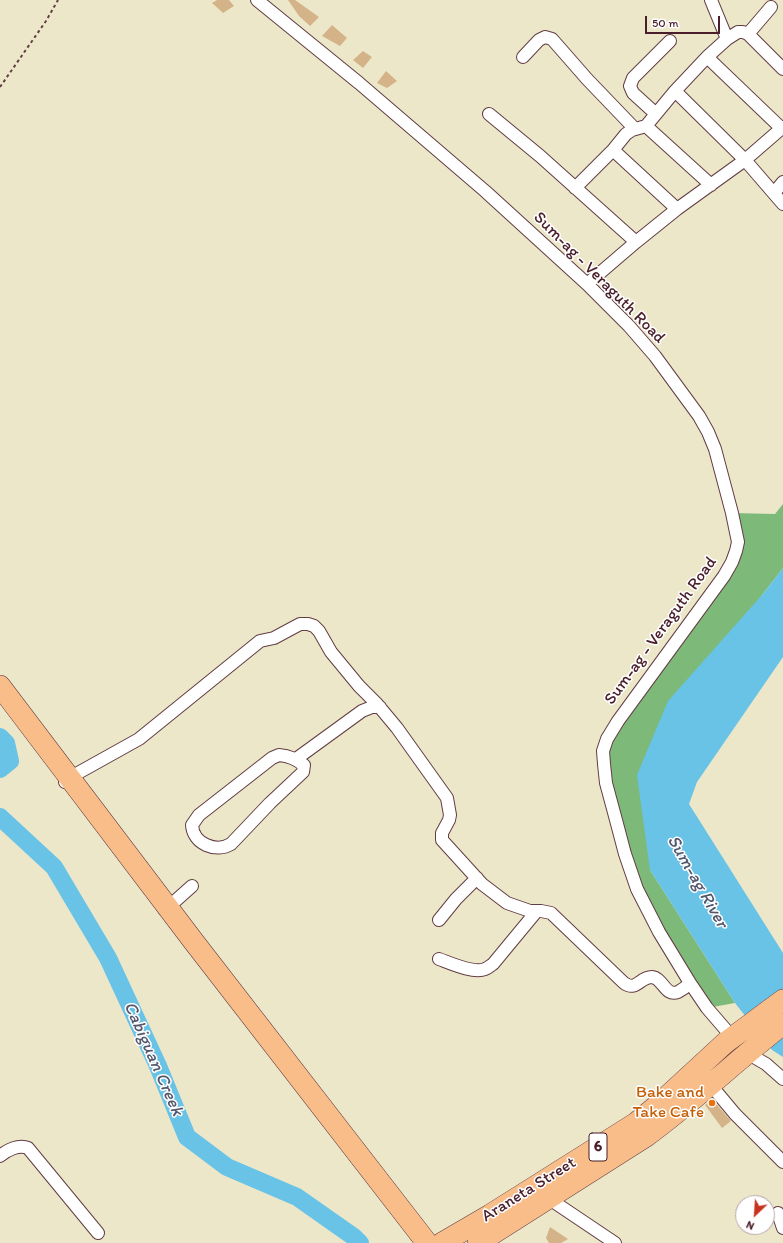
<!DOCTYPE html>
<style>
body{margin:0}
#map{position:relative;width:783px;height:1243px;overflow:hidden;background:#ede7ca;font-family:Itim,sans-serif}
canvas{display:block}
.north{position:absolute;left:735px;top:1195px;width:40px;height:40px;box-sizing:border-box;background:#fff;border:1px solid #b7a5aa;border-radius:50%;rotate:205deg;font-size:11px;font-weight:700;line-height:16px;text-align:center;color:#4a1f2b}
.north::after{content:'';display:block;margin:auto;width:14px;height:18px;background:#c8321e;clip-path:polygon(50% 0,100% 100%,50% 72%,0 100%)}
.scale{position:absolute;left:645px;top:16px;width:75px;height:18px;box-sizing:border-box;border:2px solid #4a1f2b;border-top:0;padding-left:5px;font-size:12px;line-height:14px;white-space:nowrap;color:#4a1f2b;-webkit-text-stroke:3px #fff;paint-order:stroke}
</style>
<div id="map">
<canvas width="783" height="1243"></canvas>
<div class="north">N</div>
<div class="scale">50 m</div>
</div>
<script>
const ctx = document.querySelector('canvas').getContext('2d');
ctx.lineJoin = 'round';
function fill(path, color) { ctx.fillStyle = color; ctx.fill(path, 'evenodd'); }
function stroke(path, color, width, dash) { ctx.strokeStyle = color; ctx.lineWidth = width; ctx.lineCap = dash ? 'butt' : 'round'; ctx.setLineDash(dash || []); ctx.stroke(path); }
function drawText(font, color, halo, rows, align = 'center') {
  ctx.font = font + ' Itim,sans-serif'; ctx.lineWidth = 3; ctx.setLineDash([]); ctx.textBaseline = 'middle'; ctx.strokeStyle = halo; ctx.fillStyle = color; for (const [text, x, y, turn = 0] of rows) {
    ctx.save(); ctx.translate(x, y); ctx.rotate((+turn || 0) * Math.PI / 180); ctx.textAlign = isNaN(turn) ? turn : align; if (halo) ctx.strokeText(text, 0, 0); ctx.fillText(text, 0, 0); ctx.restore();
  }
}
fill(new Path2D(`
 M783,504V568L762,595L650,870L735,1003L707,1008L659,932L616,820L607,739L732,562V513L775,514Z`), '#7dba7a');
fill(new Path2D(`
 M783,568V657L697,782L689,804L783,953V1057L772,1050L735,1003L650,870L637,775L668,701L762,595Z`), '#68c3e6');
stroke(new Path2D(`
 M0,737L6,743L10,761L0,769
 M0,817L54,867L108,958L158,1066L187,1137L227,1167L297,1197L354,1237L360,1243`), '#68c3e6', 18);
fill(new Path2D(`
 M217,0H229L234,6L223,13L212,3Z
 M288,0H295L319,17L310,26L299,16Z
 M332,25L347,38L340,46L322,36Z
 M363,51L372,57L363,68L353,60Z
 M386,71L397,81L387,88L377,83Z
 M712,1099L731,1121L722,1128L705,1105Z
 M550,1227L568,1239L561,1243H549L546,1238Z`), '#d4b389');
const street = new Path2D(`
 M257,0L359,83L485,191L587,284L629,326L655,356L699,416L708,432L715,449L732,513L738,542L736,551L732,562L724,576L618,721L607,739L603,751L604,764L606,783L616,820L625,854L637,889L659,932L690,983L707,1008L732,1037
 M711,0L727,39
 M771,7L748,34L783,69
 M523,57L539,40L545,37L552,39L587,79L635,129
 M707,57L781,128
 M675,91L745,160L783,127
 M489,114L540,156L636,242
 M656,114L633,93L630,86L633,78L670,41
 M646,126L711,185
 M613,150L677,209
 M575,188L613,150L626,134L632,130L646,126L675,91L707,57L727,39L738,32H743L748,34
 M774,193L783,182
 M587,284L636,242L677,209L745,160L783,204
 M279,755C290,756 295,759 304,765L303,772L270,803L231,844C216,853 193,844 192,825L199,815L272,758Z
 M296,759L362,711L372,707H380
 M65,782L78,773L139,739L260,641L274,638L300,624H308L314,626L319,631L331,652L359,686L377,704L397,728L447,798L450,815L449,820L442,833V840L482,884L507,903L530,911H541L551,913L624,983C637,992 639,977 652,977C663,978 665,997 678,992C682,990 687,986 690,983
 M164,909L173,903L192,886
 M439,920L456,899L477,878
 M439,959C450,963 474,974 485,969C488,968 491,965 493,964L536,912
 M747,1053L766,1064L783,1079
 M710,1084L735,1114L783,1162
 M0,1156C7,1150 19,1144 28,1148L98,1233
 M545,1196L615,1243
 M778,1213L783,1228`);
const highway = new Path2D(`
 M0,686L194,942L427,1243
 M442,1243L490,1215L636,1123L660,1103L725,1043L783,1000
 M478,1243L645,1137C693,1102 736,1061 783,1024`);
stroke(street, '#623d43', 14);
stroke(highway, '#623d43', 22);
stroke(new Path2D(`
 M0,87L46,21L58,0`), '#623d43', 2, [3, 3]);
stroke(street, '#fff', 12);
stroke(highway, '#f8bd89', 21);
for (const [x, y, r, color] of [
 [712,1103,4,"#e8710a"]
]) { const dot = new Path2D(); dot.arc(x, y, r, 0, 2 * Math.PI); ctx.fillStyle = color; ctx.fill(dot); stroke(dot, '#fff', 1.5); }
for (const [x, y, w] of [
 [598,1147,18]
]) { const box = new Path2D(); box.roundRect(x - w / 2, y - 14, w, 28, 3); ctx.fillStyle = '#fff'; ctx.fill(box); stroke(box, '#4a1f2b', 1); }
drawText('bold 16px', '#4a1f2b', null, [
 ["6",598,1147]
]);
drawText('17px', '#4a1f2b', '#fff', [
 ["Sum-ag - Veraguth Road",599,278,45],
 ["Sum-ag - Veraguth Road",661,631,-54],
 ["Araneta Street",529,1190,-32]
]);
drawText('17px', '#c56008', '#fff', [
 ["Bake and",704,1093],
 ["Take Cafe",704,1113]
], 'right');
drawText('italic 18px', '#54586c', '#fff', [
 ["Sum-ag River",697,882,60],
 ["Cabiguan Creek",153,1059,66]
]);
</script>
